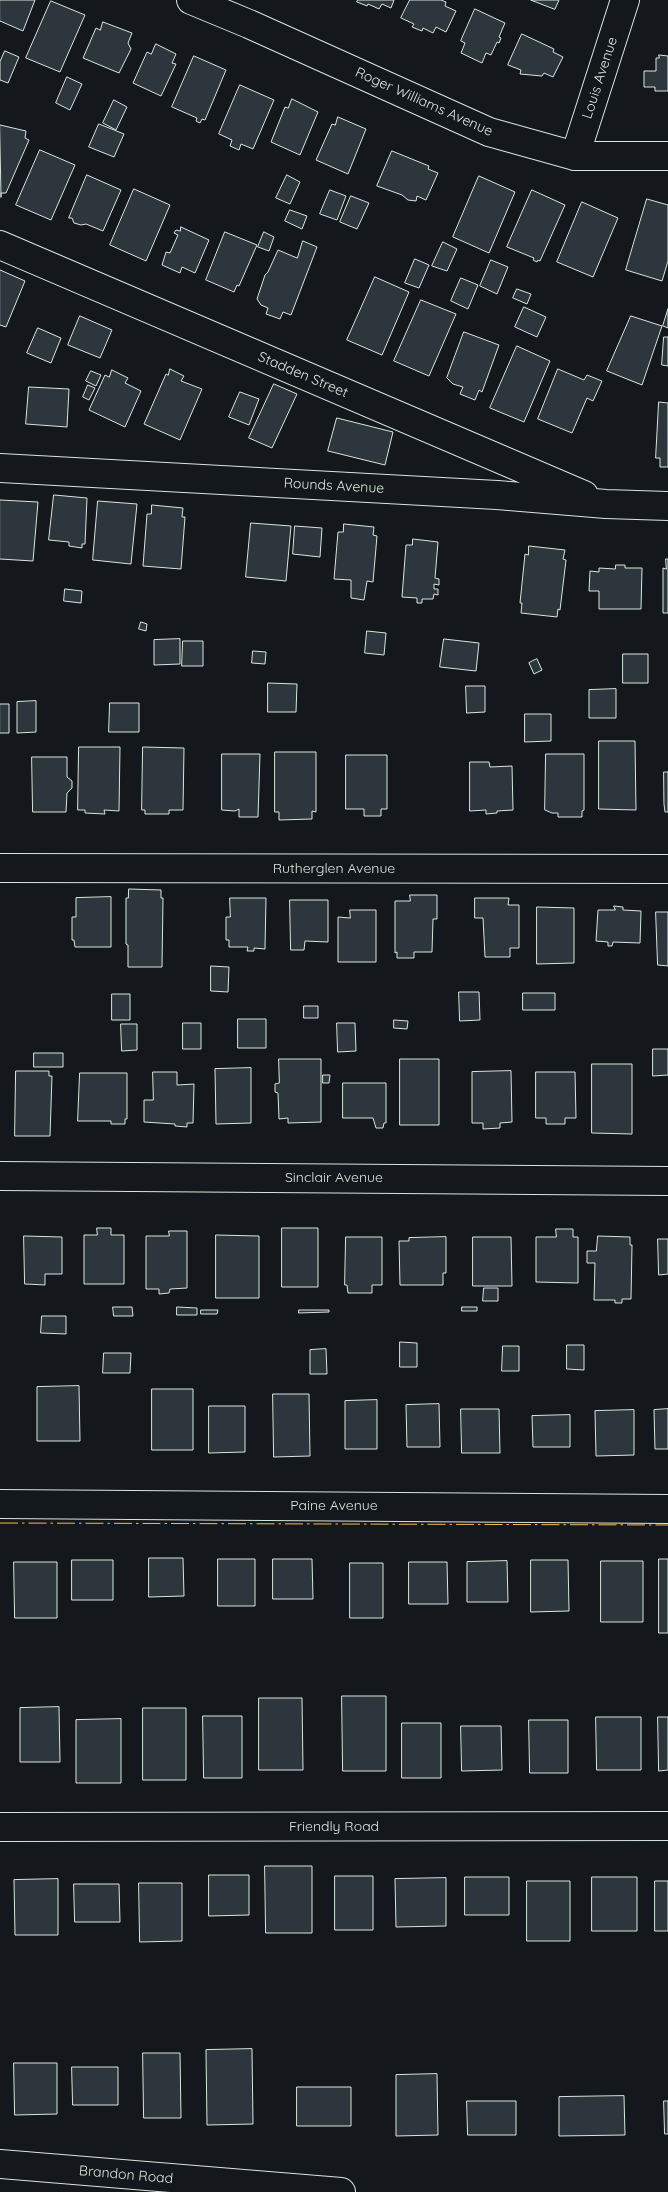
<!DOCTYPE html>
<style>
body{margin:0}
canvas{display:block;background:#14181c}
</style>
<canvas width="668" height="2192"></canvas>
<script>
const ctx = document.querySelector('canvas').getContext('2d');
ctx.lineJoin = 'round';
function fill(path, color) { ctx.fillStyle = color; ctx.fill(path, 'evenodd'); }
function stroke(path, color, width, dash) { ctx.strokeStyle = color; ctx.lineWidth = width; ctx.lineCap = dash ? 'butt' : 'round'; ctx.setLineDash(dash || []); ctx.stroke(path); }
function drawText(font, color, halo, rows, align = 'center') {
  ctx.font = font + ' Quicksand,sans-serif'; ctx.lineWidth = 4; ctx.setLineDash([]); ctx.textBaseline = 'middle'; ctx.strokeStyle = halo; ctx.fillStyle = color; for (const [text, x, y, turn = 0] of rows) {
    ctx.save(); ctx.translate(x, y); ctx.rotate((+turn || 0) * Math.PI / 180); ctx.textAlign = isNaN(turn) ? turn : align; if (halo) ctx.strokeText(text, 0, 0); ctx.fillText(text, 0, 0); ctx.restore();
  }
}
const building = new Path2D(`
 M0,0H35L23,31L0,21Z
 M358,0H394L391,8L382,4L379,9L368,4L367,6L357,2Z
 M410,0H441L446,2L445,6L456,11L446,32L436,27L433,33L423,28L422,31L412,27L414,24L401,18Z
 M531,0H559L555,9Z
 M51,1L85,15L60,72L26,58Z
 M475,9L505,23L499,37L501,38L499,43L497,42L491,55L486,53L482,63L461,53L465,43L461,41Z
 M103,22L132,33L128,43L131,49L119,73L83,58L96,28L100,30Z
 M522,34L554,49L553,52L563,57L553,77L544,73L542,76L520,74L521,70L508,65Z
 M156,44L176,54L172,63L176,64L161,96L133,83L147,52L151,54Z
 M5,51L19,57L8,83L0,80V62Z
 M659,55L668,56V91H655V87H644V71H656V58H659Z
 M194,56L226,70L205,120L202,119L200,123L196,121L197,118L172,107Z
 M67,77L82,84L70,110L56,103Z
 M240,85L274,100L253,149L241,144L239,150L230,146L232,140L219,134Z
 M292,99L318,112L300,155L271,142L285,107L288,108Z
 M114,100L127,107L116,130L103,123Z
 M338,117L366,129L348,174L316,160L332,124L335,125Z
 M99,124L124,134L114,157L89,147Z
 M0,125L26,131L25,138L29,140L6,193H1V197Z
 M40,150L75,165L51,220L16,205Z
 M392,151L429,166L428,169L438,173L426,200L417,196L416,201L408,200L402,195L377,186Z
 M87,175L121,190L103,231L86,224L81,225L74,223L72,218H69Z
 M287,175L300,182L290,204L276,198Z
 M479,176L515,192L489,253L453,237Z
 M134,189L170,205L146,261L110,245Z
 M330,190L346,196L337,220L320,214Z
 M532,190L565,205L540,261L538,260L537,262L533,260L534,258L507,247Z
 M351,196L369,203L357,229L340,222Z
 M647,199L668,205V261L662,281L626,270Z
 M582,202L618,218L593,277L557,262Z
 M290,210L307,216L302,229L285,221Z
 M181,227L209,240L195,273L182,267L180,273L162,265L166,252L170,253L178,235L174,233L176,230L180,231Z
 M225,232L257,245L239,286L237,285L234,292L206,280Z
 M264,232L274,237L269,251L258,247Z
 M303,241L317,247L291,315L283,312L280,319L266,314L268,308L261,305L257,299L265,275L268,272L278,250L297,258Z
 M443,242L457,249L447,271L432,266Z
 M415,259L429,265L419,288L405,283Z
 M491,260L508,267L497,294L480,286Z
 M0,270L25,281L6,327L0,325Z
 M375,277L409,292L382,355L347,340Z
 M461,278L478,285L468,309L451,301Z
 M517,289L531,294L527,304L513,298Z
 M421,300L456,314L429,376L394,361Z
 M524,307L546,317L537,337L515,327Z
 M668,309V328L663,326Z
 M80,316L112,330L100,358L68,345Z
 M631,316L662,326L642,385L607,371Z
 M38,328L61,338L51,363L27,353Z
 M464,332L499,345L482,392L479,390L475,400L460,394L463,387L453,384L447,378Z
 M664,337H668V366L662,365Z
 M517,346L550,361L524,422L490,408Z
 M170,369L184,376L181,381L202,389L180,440L144,424L166,374L168,375Z
 M558,369L584,380L587,375L602,381L593,401L587,398L572,433L538,419Z
 M112,370L128,378L125,383L141,391L125,427L89,410L105,375L109,377Z
 M91,371L101,375L96,386L86,381Z
 M274,384L297,394L272,448L249,438Z
 M88,385L95,388L89,400L83,397Z
 M29,387L69,389L67,427L26,424Z
 M240,392L259,399L249,425L229,417Z
 M659,402L668,403V467H660V458H656Z
 M337,418L393,432L385,465L328,451Z
 M54,495L87,498L85,544H82V548L69,546V542L49,540Z
 M0,500L38,502L33,561L0,559Z
 M98,501L137,504L131,564L93,560Z
 M152,505L183,508L182,517H185L181,569L143,566L147,514H151Z
 M251,523L291,526L286,581L246,577Z
 M344,524L374,527L373,535L377,536L373,582L367,581L364,600L351,598V580L334,579L338,532H343Z
 M295,526L322,528L320,557L293,554Z
 M413,539L438,542L435,578L439,579V585L434,584V589H438V595L434,594L433,599H422V603H417V598L402,597L406,545H412Z
 M529,546L565,550L563,559L566,560L560,610L558,609L557,617L521,613L522,603H520L525,554L528,555Z
 M666,559H668V613H663V568L666,569Z
 M616,565H625V568H642L641,609H599V591H589L590,571L599,572V568L615,569Z
 M65,589L82,591L81,603L64,601Z
 M141,622L147,624L146,631L139,629Z
 M367,631L386,633L384,655L365,653Z
 M180,639V664L154,665V640Z
 M444,639L479,643L476,671L440,667Z
 M183,641H203V666H182Z
 M253,651L266,652L265,664L252,663Z
 M623,654H648V683H623Z
 M537,659L542,670L534,674L529,663Z
 M268,683L297,684L296,712H268Z
 M466,686H485V712L467,713Z
 M616,689V718H589V690Z
 M36,701V732L17,733V702Z
 M110,703H139V732H109Z
 M0,704H9V733H0Z
 M525,714H551V741L525,742Z
 M599,741H635L636,810L599,809Z
 M79,747H120L119,811L104,810L105,814L85,813V810H78Z
 M143,747L184,748L183,810H169V814H145V810H142Z
 M275,752H316V812L312,811V819L279,820V812H275Z
 M222,754H260L258,817H239V809L235,811L222,810Z
 M546,754H584V810L582,811V817H558V813H552L545,810Z
 M346,755H387V809H381V816H364V809H346Z
 M32,757H67V777L72,781V788L67,793L66,812H33Z
 M470,762H489L490,767L512,766L513,810L497,811V813L486,814V810L470,811Z
 M664,772H668V812H665L664,804Z
 M129,889L161,890V898H163L162,967H128V945L126,944V898H128Z
 M410,895H437V919H433L432,952H414V958H397V952L395,953V901H410Z
 M111,897V947H75L74,940H72V917H76V898Z
 M230,898H266L265,949L254,948V951H247L248,947H229V940H226V917H230Z
 M475,898H509L508,905H519V948H510V957H485L483,918H475Z
 M290,900H328V942L305,941L304,950H291Z
 M614,906L623,907V910L641,911L640,943L613,942L612,946H608V942L596,941L598,910H615Z
 M537,907L574,908V963L537,964Z
 M350,910H376V962H338V917L350,918Z
 M656,912H668V966L658,965Z
 M211,966L229,967L228,992L211,991Z
 M459,992H479L480,1020L460,1021Z
 M523,993H555V1010H523Z
 M112,994H130V1020H112Z
 M304,1006H318V1018H304Z
 M238,1019H266V1048H238Z
 M394,1020L408,1021L407,1029L394,1028Z
 M183,1023H201V1049H183Z
 M337,1023H355L356,1051L338,1052Z
 M121,1024H137V1050L122,1051Z
 M653,1049H668V1075L653,1076Z
 M34,1053H63V1067H34Z
 M279,1059H321V1122L288,1123V1118L279,1119L278,1093L275,1092V1084L279,1083Z
 M400,1059H439V1125H400Z
 M592,1064H632V1134L592,1133Z
 M251,1068V1123L216,1124L215,1069Z
 M16,1071H49V1076H52L50,1136H15Z
 M511,1071L512,1122L500,1123V1128L483,1129V1123H472V1072Z
 M153,1072H177V1085L194,1084L193,1123H187V1127L175,1126V1124L144,1122V1100H153Z
 M536,1072H575L576,1118H565V1124H546V1118H536Z
 M80,1073H127V1119H125V1124H111V1121H78Z
 M323,1075H330L329,1083H323Z
 M343,1083H386V1123H384L383,1128H376L373,1118H343Z
 M97,1228H111V1235H124V1284H84V1235H97Z
 M282,1228H318V1287H282Z
 M556,1229H573V1237H578V1283L536,1282V1237H556Z
 M169,1231H187V1288L170,1289L169,1293L159,1294V1289H146V1236H169Z
 M216,1235L259,1236V1298H216Z
 M24,1236L62,1237V1274H45V1285L25,1284Z
 M598,1236L630,1237V1245H632L631,1299H622V1303H615V1300H594L595,1263H587V1251H596Z
 M346,1237H382V1285H372V1293H348L347,1285H345Z
 M446,1237V1273H443V1285H400L399,1241H409V1238Z
 M473,1237H511L512,1286H473Z
 M658,1239H668V1274L659,1275Z
 M484,1288H498V1301H483Z
 M113,1307H132L133,1316H114Z
 M177,1307L197,1308V1315H177Z
 M462,1307H477V1311H462Z
 M201,1310H218L217,1314H201Z
 M299,1310H329V1312L299,1313Z
 M42,1316H66V1334L41,1333Z
 M400,1342L417,1343V1367H400Z
 M567,1345H584V1370L567,1369Z
 M503,1346H519V1371H502Z
 M326,1349L327,1374H310V1350Z
 M104,1353H131L130,1373H103Z
 M79,1386L80,1441H37V1387Z
 M152,1389H193V1450H152Z
 M273,1394H309L310,1456L274,1457Z
 M377,1400V1449H345V1401Z
 M439,1404L440,1447H407L406,1405Z
 M209,1406H245V1452L209,1453Z
 M461,1409H499L500,1453H462Z
 M668,1409V1449H655L654,1410Z
 M634,1410V1455L596,1456L595,1411Z
 M570,1415V1447H533L532,1416Z
 M149,1558H183L184,1596L149,1597Z
 M218,1559H255V1606H218Z
 M273,1559H312L313,1599H273Z
 M659,1559H668V1633H659Z
 M72,1560H113V1600H72Z
 M531,1560H568L569,1611L531,1612Z
 M507,1561L508,1602H467V1562Z
 M601,1561H643V1622H601Z
 M14,1562H57V1618H15Z
 M409,1562H447L448,1604H409Z
 M350,1563H383V1618H350Z
 M342,1696H386V1771H343Z
 M259,1698H302L303,1770H259Z
 M59,1707L60,1762H20V1708Z
 M143,1708H186V1780H143Z
 M203,1716H242V1778H204Z
 M596,1717H641V1770H597Z
 M658,1717H668V1770L659,1771Z
 M121,1719V1783H76V1720Z
 M529,1720H568V1773H530Z
 M402,1723H441V1778H402Z
 M461,1726H501L502,1770L462,1771Z
 M265,1866H312V1933H266Z
 M209,1875H249V1915L209,1916Z
 M335,1876H373V1930H335Z
 M465,1877H509V1915H465Z
 M592,1877H637V1931H592Z
 M446,1878V1926L396,1927L395,1879Z
 M58,1879V1935H15L14,1880Z
 M527,1881H570V1941H527Z
 M655,1881H668V1931H655Z
 M139,1883H182V1941L140,1942Z
 M74,1884H119L120,1922H75Z
 M252,2049L253,2124L207,2125L206,2050Z
 M143,2053H180L181,2118H144Z
 M14,2063H57V2114L15,2115Z
 M72,2067H118V2105H73Z
 M437,2074L438,2135L396,2136V2075Z
 M297,2087H351V2126H297Z
 M624,2096L625,2135L559,2136V2097Z
 M467,2101H516V2135H468Z
 M664,2101H668V2134H665Z`);
fill(building, '#2c363c');
stroke(building, '#d8e6dc', 1);
const minor = new Path2D(`
 M575,156L625,0
 M0,245L584,495
 M0,468L497,495L606,504L668,506
 M0,868L668,869
 M0,1176L668,1181
 M0,1504L668,1509
 M0,1827L668,1826
 M0,2164L341,2192`);
const major = new Path2D(`
 M191,0L249,24L489,132L575,156H668`);
stroke(minor, '#d8e6dc', 30);
stroke(major, '#d8e6dc', 30);
stroke(minor, '#14181c', 28);
stroke(major, '#14181c', 28);
stroke(new Path2D(`
 M0,1523L668,1525`), '#ffb74d', 1, [18, 4, 2.5, 4]);
drawText('14px', '#d8e6dc', '#14181c', [
 ["Louis Avenue",600,78,-72],
 ["Roger Williams Avenue",424,102,24],
 ["Stadden Street",303,375,23],
 ["Rounds Avenue",334,486,3],
 ["Rutherglen Avenue",334,869],
 ["Sinclair Avenue",334,1178],
 ["Paine Avenue",334,1506],
 ["Friendly Road",334,1827],
 ["Brandon Road",126,2175,5]
]);
</script>
